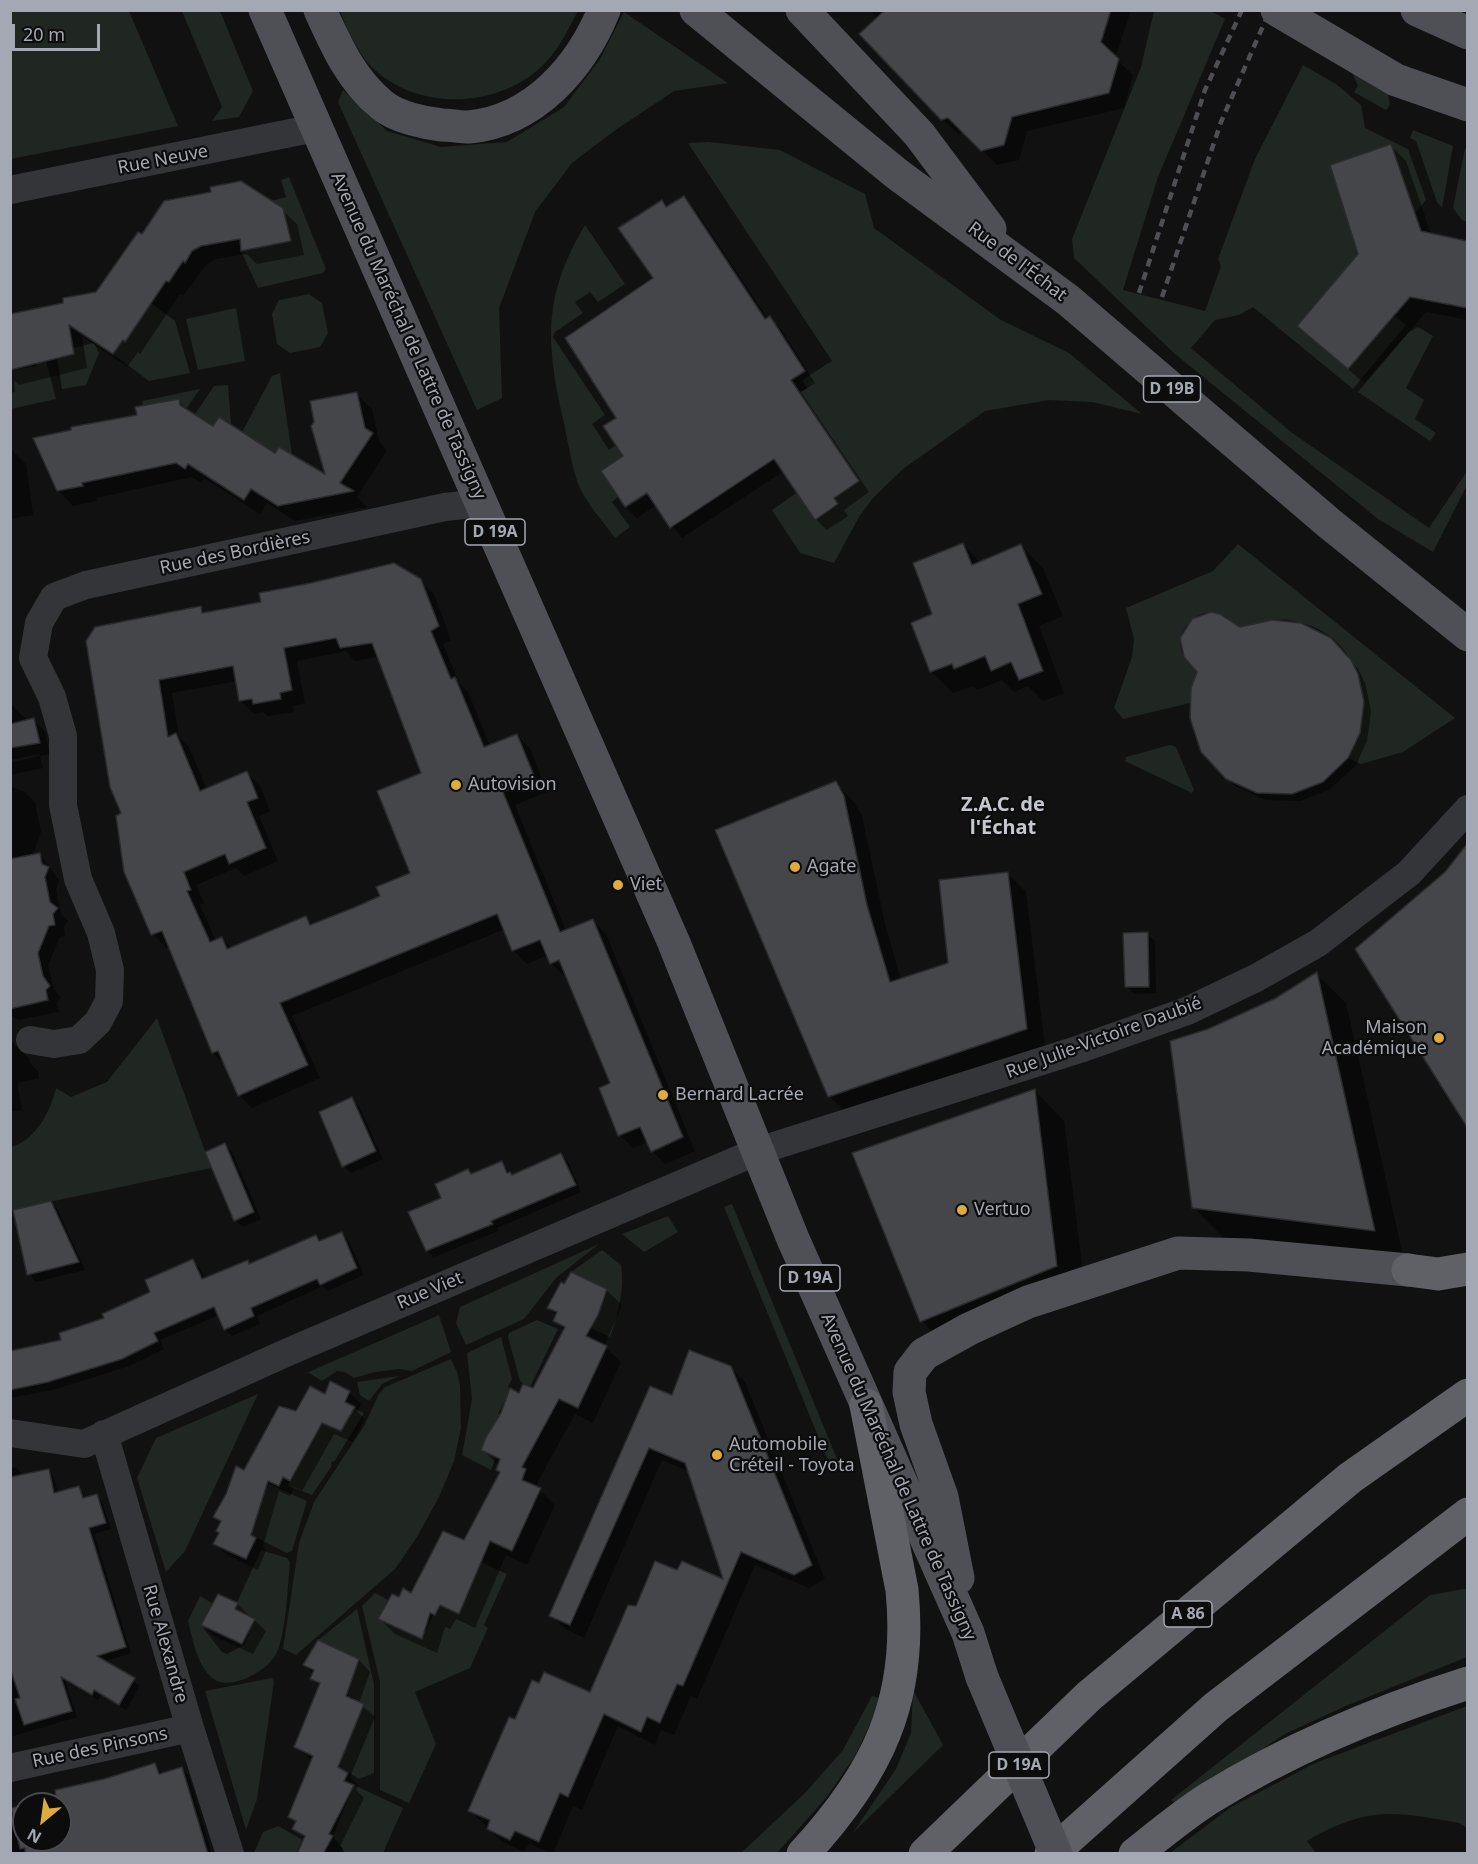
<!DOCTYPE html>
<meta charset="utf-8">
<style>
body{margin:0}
#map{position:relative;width:1478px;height:1864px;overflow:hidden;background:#111112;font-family:"Noto Sans",sans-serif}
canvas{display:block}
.frame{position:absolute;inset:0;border:12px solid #a4a8b2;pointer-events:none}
.north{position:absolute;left:12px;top:1792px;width:60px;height:60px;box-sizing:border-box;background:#0c0c0d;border:2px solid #494a4f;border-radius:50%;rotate:209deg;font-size:16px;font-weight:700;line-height:24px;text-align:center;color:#a4a8b2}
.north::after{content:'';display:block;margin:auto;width:21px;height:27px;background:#deab3d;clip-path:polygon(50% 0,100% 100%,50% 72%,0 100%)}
.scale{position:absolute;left:12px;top:24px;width:88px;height:27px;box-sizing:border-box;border:3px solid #a4a8b2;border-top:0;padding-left:8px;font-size:18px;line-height:21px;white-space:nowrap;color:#a4a8b2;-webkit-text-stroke:4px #0c0c0d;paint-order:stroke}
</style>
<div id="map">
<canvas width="1478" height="1864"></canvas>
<div class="frame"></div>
<div class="north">N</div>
<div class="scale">20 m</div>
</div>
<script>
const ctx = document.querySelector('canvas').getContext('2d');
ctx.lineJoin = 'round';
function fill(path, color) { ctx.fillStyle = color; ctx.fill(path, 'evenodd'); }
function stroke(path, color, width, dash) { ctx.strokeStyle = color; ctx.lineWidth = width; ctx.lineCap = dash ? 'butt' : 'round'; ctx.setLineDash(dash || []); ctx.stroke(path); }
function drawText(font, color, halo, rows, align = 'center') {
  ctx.font = font + ' "Noto Sans",sans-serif'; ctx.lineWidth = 4.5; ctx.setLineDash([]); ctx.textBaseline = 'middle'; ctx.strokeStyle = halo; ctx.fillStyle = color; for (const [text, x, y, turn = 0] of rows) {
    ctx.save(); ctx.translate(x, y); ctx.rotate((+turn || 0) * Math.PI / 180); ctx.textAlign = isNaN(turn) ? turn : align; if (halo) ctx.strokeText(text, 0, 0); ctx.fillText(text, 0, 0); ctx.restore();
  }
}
fill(new Path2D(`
 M11,10L129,11L178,126L11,159Z
 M182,11H220L253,91L239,117L212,121L222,107Z
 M340,11H578C568,30 557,53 540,68C494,110 411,111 368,63C355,47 347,29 340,11Z
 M1154,11H1211L1225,19L1158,177L1123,290L1205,311L1221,266L1218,259L1255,159L1303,65L1336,84L1361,105L1365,128L1408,149L1426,200L1415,213L1391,144L1330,165L1358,254L1297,326L1348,369L1395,316L1406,325L1353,389L1253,307L1239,315L1215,320L1191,348L1291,432L1429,528L1467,471V485L1433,552L1378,519L1175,354L1074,258L1072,239L1141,67Z
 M624,12L728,83L674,91L614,131L572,163L535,212L499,308L502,398L477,410L338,102L343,90L387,131L441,147L507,142L564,107L600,59Z
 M1349,66L1387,88L1390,105L1386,110L1354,92L1358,86Z
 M1413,130L1453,146L1442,208L1437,202L1416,141L1410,138Z
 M709,142L780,150L865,194L874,228L1001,320L1069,353L1142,414L1092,402L1049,400L985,411L903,469L873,498L859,517L834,563L800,553L772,510L796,493L815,520L838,505L834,498L859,481L800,392L807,388L802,380L832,361L688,143Z
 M1465,148L1468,149L1467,222L1462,220L1453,208Z
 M289,177L326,269L323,273L258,288L241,251L290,241L287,228L280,216L284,209L271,201L286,197L281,180Z
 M585,225L625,284L598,302L590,292L575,302L583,313L555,332L553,337L605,415L592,424L609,450L616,445L623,456L601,471L618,497L612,502L630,527L615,538C603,521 584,501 577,481C571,462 568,442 564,423C546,344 542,297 585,225Z
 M309,294L322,303L328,333L320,347L290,353L277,344L272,314L279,300Z
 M151,303L175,321L190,373L149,381L113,354L137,326L127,319L134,308L144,314Z
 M236,308L245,361L198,370L186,319Z
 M1418,327L1433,336L1406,388L1424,400L1415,419L1436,433L1430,441L1358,392L1409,332Z
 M94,343L99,353L86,385L62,389L57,357L74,354L73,348Z
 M46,360L56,399L11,409V370L36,366V362Z
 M280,373L292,455L279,447L274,455L240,436L272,376Z
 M228,385L231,424L219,417L213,426L195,414L214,386Z
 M200,389L182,415L179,399L143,406L142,401Z
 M1238,544L1455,718L1403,752L1361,764L1348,758C1380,701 1358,629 1288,620C1271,618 1254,624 1238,628C1205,585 1154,642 1197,670L1190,703L1123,719L1114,708L1132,657L1134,639L1126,608L1213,571Z
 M1170,745L1176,747L1194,790L1192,793L1125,761L1126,757Z
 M157,1018L211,1168L11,1210V1147C36,1140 50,1112 56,1088L71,1097L107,1082Z
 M732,1204L840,1466L832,1470L724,1207Z
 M668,1216L678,1232L644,1252L622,1234Z
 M599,1244L556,1278L524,1319L466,1345L456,1323L460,1307Z
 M602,1250L621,1265C625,1288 618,1315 610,1337L591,1328L607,1289L571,1272Z
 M439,1315L451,1352L412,1371L399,1369L375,1372L354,1378L345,1372L337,1371L322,1381L309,1373L304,1374Z
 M537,1320L558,1329L530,1387L520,1381L508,1337L509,1333Z
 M501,1337L512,1379L508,1387L510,1390L498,1414L502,1416L497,1426L493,1425L481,1450L496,1457L491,1470L462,1455L472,1399L467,1353Z
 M451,1359L457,1372L460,1385L461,1428L454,1461L439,1497L417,1537L395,1569L296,1655L283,1649L299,1543L314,1502L364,1426L379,1394L385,1387Z
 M399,1376L382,1384L369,1401L360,1395L357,1382Z
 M258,1394L185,1551L166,1572L137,1478L156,1438Z
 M351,1407L364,1413L334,1462L332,1461L331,1467L312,1495L288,1486L319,1422L341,1431Z
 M269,1484L307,1501L292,1551L287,1553L247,1533Z
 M261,1550L287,1558L290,1563C287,1591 287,1623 278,1650C271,1670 227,1695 210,1676C196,1661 193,1640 188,1621L200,1596L212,1603L201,1625L222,1652L227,1654L244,1645L255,1619L234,1609Z
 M481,1562L507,1574L484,1625L488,1628L470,1668L415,1692L436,1744L409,1803L380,1790V1682L362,1606L375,1593L388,1600L378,1619L422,1639L438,1604L459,1614Z
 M1464,1589L1467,1590V1657L1348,1705L1285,1734L1177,1805L1171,1800L1430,1595Z
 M357,1609L374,1684V1773L359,1779L338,1766L364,1705L345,1693L359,1659L317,1641Z
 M272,1678L274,1682L257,1799L246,1830L205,1691Z
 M913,1690L943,1745L852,1834L896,1769L911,1733Z
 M872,1696L882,1699L855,1756L826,1798L777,1853L740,1854L805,1793L843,1750Z
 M1467,1706V1828L1459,1823C1394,1811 1367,1806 1307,1841L1316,1853H1170L1231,1807L1315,1763Z
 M354,1785L403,1808L383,1853H345L333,1836Z
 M278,1826L303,1840L296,1853H254L263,1832Z`), '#202621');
fill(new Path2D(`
 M870,10H1131L1115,58L1133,75L1124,108L1027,131L1019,160L997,165L964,132L958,134L942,119L878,19Z
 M1391,146L1406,161L1431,234L1468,242V320L1426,312L1364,383L1299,326L1359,254Z
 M684,198L695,209L768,319L770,318L781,329L815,383L801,392L869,492L844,510L848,516L827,530L816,519L784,471L682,538L656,505L637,518L627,508L654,490L652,488L627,507L603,471L625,457L618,418L655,279L662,202L667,207Z
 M282,210L297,224L304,255L257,264L247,254L216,259L206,265L183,296L180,294L140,354L138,352L127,367L82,336L87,368L19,385L14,380L15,392L10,393V315L65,304L97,293L142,236Z
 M356,394L372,409L379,441L387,450L357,497L367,507L295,521L267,503L260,514L204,478L201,483L192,477L96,498L97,501L73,506L58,490L139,416L178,400L193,415L213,428L327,478Z
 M10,448L26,464L33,515L10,519Z
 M962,544L981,563L1021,546L1043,568L1063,616L1039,626L1064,693L1043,701L1028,686L1014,692L1002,680L977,690L973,686L953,693L931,671L934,614Z
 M420,580L434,594L451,640L443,644L459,683L468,692L490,746L516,735L530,748L547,792L515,805L560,916L566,931L593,921L606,934L695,1151L665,1164L652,1151L648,1142L633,1148L620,1135L612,1084L567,975L564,976L551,963L548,955L527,964L514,951L505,929L292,1016L320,1078L252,1108L239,1095L226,1066L213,1053L170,946L166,948L153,934L123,814L88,642L201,608L206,614ZM346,651L355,661L379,657L423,774L412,874L381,897L313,926L306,918L232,948L222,939L216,941L200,905L204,903L196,885L236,868L244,876L278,861L259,816L270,811L260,786L247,773L207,790L189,747L179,737L172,693L237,681L241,701L254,714L263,712L267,716L294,712L293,706L305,703L297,661Z
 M1240,629L1339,648L1358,669L1365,683L1371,711L1367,741L1356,765L1330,789L1301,801L1266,800L1235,786L1227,778Z
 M10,703L28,721L34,720L45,732L50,754L40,756L43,768L10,775V763L40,756L39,754L10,760Z
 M835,783L854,802L862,816L885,924L901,980L950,964L1007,873L1026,892L1045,1047L848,1115L829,1096Z
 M10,786L23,791L35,802L41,832L32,856L40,854L59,880L56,890L61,914L68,921L64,926L65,936L60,937L48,965L54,989L61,998L57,1002L59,1012L18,1020L10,1015Z
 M1468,846V1124L1357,949L1446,873Z
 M1147,934L1155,941L1156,993L1134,994L1126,986Z
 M1317,974L1346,1003L1404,1260L1224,1238L1193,1207L1209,1030L1276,999Z
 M10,1040L29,1058L30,1063L38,1071L39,1078L17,1083L22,1110L10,1112Z
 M1035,1091L1064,1121L1086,1296L951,1351L922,1321L854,1154Z
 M352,1099L359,1106L383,1159L351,1173L344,1166Z
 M224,1145L232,1152L261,1219L243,1227L235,1220Z
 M561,1155L568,1162L581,1192L497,1228L498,1231L434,1257L427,1250L443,1199L468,1170L473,1175L501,1163L513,1176Z
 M51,1203L58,1210L85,1270L36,1282L29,1274Z
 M342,1233L349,1241L364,1275L328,1291L323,1286L257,1316L260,1324L232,1336L225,1329L219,1315L160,1340L164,1349L129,1366L56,1389L10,1398V1352L63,1341L106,1319L152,1293L192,1260L200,1268L205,1280L250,1265L316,1236L321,1242Z
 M606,1290L622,1305L604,1346L621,1362L593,1423L575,1414L537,1483L539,1489L555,1505L527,1565L506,1555L475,1628L456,1619L450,1629L445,1627L437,1653L395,1634L380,1619L400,1599L412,1595L465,1542L501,1473L498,1470L499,1466L483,1450L520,1395L534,1390L565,1331L555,1321L557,1316L549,1307Z
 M730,1367L745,1382L825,1579L809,1588L755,1565L697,1699L691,1696L674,1735L661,1730L655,1745L618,1726L582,1810L573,1806L553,1854L529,1844L524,1852L502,1842L470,1810L516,1721L539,1685L590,1694L637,1607L678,1572L725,1581L690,1472L662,1460L584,1638L565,1629L551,1615L673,1397Z
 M349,1392L361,1404L357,1412L365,1419L353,1442L334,1434L302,1491L294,1487L290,1496L279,1491L263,1546L266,1550L258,1570L227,1555L215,1544L221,1534L222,1524L215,1517L244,1472L297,1413L325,1396Z
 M16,1467L23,1476L48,1470L54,1477L58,1493L79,1488L86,1498L96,1495L102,1502L111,1529L94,1534L131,1653L104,1662L140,1686L126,1710L101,1695L98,1700L65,1681L77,1717L10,1737V1469Z
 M237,1604L266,1631L253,1654L214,1636L202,1625Z
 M318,1642L359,1660L370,1672L359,1703L375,1717L350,1777L358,1785L356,1790L364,1798L340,1846L343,1848L340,1854H296L303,1837L294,1828L297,1823L290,1816L313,1761L296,1747L320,1687L312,1678L314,1674L305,1665Z
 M155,1765L163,1774L181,1768L189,1776L212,1854H112L60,1839V1804H41Z
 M24,1808V1840H58L40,1854H10V1812Z`), '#0007');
const building = new Path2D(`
 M885,10H1111L1101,42L1119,59L1109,93L1012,117L1004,145L981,151L948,118L941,120L859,34Z
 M1391,144L1421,231L1467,241V308L1410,297L1348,369L1297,326L1358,254L1330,165Z
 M241,181L283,208L291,241L241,251L240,239L201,246L192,251L185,263L183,261L169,282L166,281L125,342L123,340L113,354L69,325L74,354L10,370V314L63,303V298L96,292L138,232L142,234L164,201L211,192L210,187Z
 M684,196L765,319L770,316L805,371L791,380L859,481L834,498L838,504L815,520L774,459L670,528L647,493L625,507L601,471L623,456L603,426L616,418L565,338L653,278L618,228L662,200L666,207Z
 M357,392L365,428L373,433L340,483L354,491L278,506L251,489L244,500L188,464L185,469L176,463L82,483L83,486L57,491L33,438L71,430V427L137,415L135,407L179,399L180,405L213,426L219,417L275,453L279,447L325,474L311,426L314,422L310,401Z
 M963,543L972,565L1021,544L1042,594L1018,604L1043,671L1019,680L1011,662L991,671L985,656L954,669L952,664L930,672L911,623L932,614L913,563Z
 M394,563L421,579L439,626L431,631L451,679L455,677L484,747L517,734L535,778L503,792L548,902L560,932L593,919L683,1137L651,1152L640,1127L618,1136L599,1088L610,1083L559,960L550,964L540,940L512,951L497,914L280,1003L308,1065L238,1096L218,1051L212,1053L162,931L151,935L124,872L116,816L121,813L110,787L86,641L95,627L201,606L202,613L261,602L259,593L311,583ZM336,638L340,648L372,643L421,773L377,791L410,873L376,887L380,896L353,908L310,925L306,916L227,949L222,937L210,942L187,891L191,890L184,872L225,854L229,864L266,848L247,802L258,798L247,771L200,791L176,733L168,737L159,680L233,666L239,701L252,699L253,704L281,699L280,693L292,690L284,648Z
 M1211,612L1220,614L1240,627L1272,620L1301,623L1331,638L1351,660L1358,674L1364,702L1360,733L1348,758L1323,782L1292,794L1257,793L1226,779L1201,752L1190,718L1191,688L1197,672L1184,657L1180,638L1192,619Z
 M34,718L40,743L10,748V724Z
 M836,781L844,796L867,905L890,982L948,963L939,880L1008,872L1027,1029L828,1097L715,830Z
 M1467,844V1127L1355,949L1445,872Z
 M40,853L42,864L49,867L45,877L50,902L58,908L53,914L55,925L49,926L38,953L43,976L50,986L46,990L48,1000L10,1009V859Z
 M1148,932L1149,987H1125L1123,933Z
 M1317,972L1375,1231L1192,1208L1170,1041L1208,1029L1276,998Z
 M1035,1089L1057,1266L920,1322L852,1153Z
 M352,1097L376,1151L342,1167L319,1112Z
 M225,1143L254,1212L234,1221L205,1152Z
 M561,1153L576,1185L491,1221L493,1224L426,1251L408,1212L441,1198L435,1184L468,1169L471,1174L502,1161L507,1173L510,1172L512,1175Z
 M51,1201L79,1262L27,1275L13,1210Z
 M342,1232L357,1268L320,1285L317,1279L251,1308L254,1316L224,1330L214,1307L154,1333L158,1341L122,1359L48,1382L10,1390V1351L61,1340L59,1333L104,1318L102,1314L150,1292L145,1280L193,1259L202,1279L248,1260L249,1264L316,1235L319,1241Z
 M571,1272L607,1289L598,1315L586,1336L607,1346L578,1408L559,1399L522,1467L526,1469L522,1480L541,1488L512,1551L490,1541L459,1614L440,1605L435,1615L430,1613L422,1639L378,1619L392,1594L399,1597L403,1588L411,1593L443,1531L464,1540L500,1472L496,1470L500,1459L481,1450L486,1437L501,1413L510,1388L519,1393L523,1384L533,1388L565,1327L553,1321L557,1312L547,1308L561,1282L564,1284Z
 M689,1350L731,1366L812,1565L794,1575L741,1552L683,1686L677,1684L660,1723L647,1717L641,1732L604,1714L568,1797L560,1793L539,1842L515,1831L510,1840L487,1829L490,1820L468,1811L509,1717L515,1719L532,1680L539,1683L544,1672L590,1692L628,1605L636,1606L655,1561L677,1570L682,1561L723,1579L685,1463L649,1448L570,1625L549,1616L650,1386L672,1395Z
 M330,1381L350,1391L345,1402L355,1407L341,1431L322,1423L290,1481L283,1477L279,1486L268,1481L251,1535L256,1538L246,1559L213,1544L219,1533L216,1531L221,1521L213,1517L226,1494L236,1466L244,1470L279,1406L296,1411L310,1386L325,1394Z
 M49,1469L54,1493L79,1486L83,1498L97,1494L106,1523L89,1528L126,1647L97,1656L135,1678L119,1705L94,1690L92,1695L61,1677L72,1711L24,1725L15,1699L20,1698L10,1668V1477Z
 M218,1594L238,1603L235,1609L255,1619L242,1644L201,1625Z
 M318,1640L359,1659L346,1696L364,1704L338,1767L348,1773L344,1781L354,1785L329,1834L333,1836L323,1854H297L305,1836L292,1829L296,1821L288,1817L313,1756L294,1747L320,1683L310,1679L314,1670L303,1665Z
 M155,1763L159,1774L182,1767L208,1854H25V1848L20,1849L11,1808L24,1805V1840H60V1804H30L56,1798L55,1790L104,1779Z`);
fill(building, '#45464a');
stroke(building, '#2b2b2e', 1.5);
stroke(new Path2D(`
 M10,190L315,128
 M30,1040L54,1044L79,1040L98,1022L109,1001L110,970L101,933L78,879L63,805V736L52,697L33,658L39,623L54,597L86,585L445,507L482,503
 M10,1433L84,1444L288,1352L758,1151L1080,1049L1187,1011L1256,978L1318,943L1409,873L1468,809
 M104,1434L190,1728L230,1854
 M10,1768L190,1728`), '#343539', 28);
stroke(new Path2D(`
 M265,10L674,943L793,1239L968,1633L982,1677
 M320,10C336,45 351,80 382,105C396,117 424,123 442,125C451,125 461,127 469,127C534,121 581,67 604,10
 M696,10L897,174L1068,300L1330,524L1468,635
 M802,10L919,134L990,229
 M1277,10L1396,80L1468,105
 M1417,10L1468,33
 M958,1578L942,1497L916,1424L909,1392L910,1372L924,1354L969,1329L1028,1302L1178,1253L1249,1255L1408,1270`), '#4f5056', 33);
stroke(new Path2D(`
 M1408,1270L1438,1274L1468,1269
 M803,1854C877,1774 913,1701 902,1590L866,1405
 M925,1854L1089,1696L1350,1478L1468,1395
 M1051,1854L1216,1707L1468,1514
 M1135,1854C1159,1835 1183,1815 1208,1799C1289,1749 1377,1712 1468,1683`), '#5f6167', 33);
stroke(new Path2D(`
 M1139,293L1205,90L1242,10
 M1162,297L1221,122L1270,10`), '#4e4f54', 4.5, [8, 6]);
stroke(new Path2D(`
 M982,1677L1056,1854`), '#4f5056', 33);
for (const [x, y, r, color] of [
 [456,785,6,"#deab3d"],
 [795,867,6,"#deab3d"],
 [618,885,6,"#deab3d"],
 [1439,1038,6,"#deab3d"],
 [663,1095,6,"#deab3d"],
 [962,1210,6,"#deab3d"],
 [717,1455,6,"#deab3d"]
]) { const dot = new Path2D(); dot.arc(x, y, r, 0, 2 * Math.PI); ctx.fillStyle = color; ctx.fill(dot); stroke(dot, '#0c0c0d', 2); }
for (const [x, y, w] of [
 [1172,389,57],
 [495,532,60],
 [810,1278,60],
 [1188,1614,48],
 [1019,1765,60]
]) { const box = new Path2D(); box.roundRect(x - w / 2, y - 13, w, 26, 4.5); ctx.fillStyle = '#0c0c0d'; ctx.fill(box); stroke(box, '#a4a8b2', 1.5); }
drawText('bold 16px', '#a4a8b2', null, [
 ["D 19B",1172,389],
 ["D 19A",495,532],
 ["D 19A",810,1278],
 ["A 86",1188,1614],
 ["D 19A",1019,1765]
]);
drawText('18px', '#a4a8b2', '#0c0c0d', [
 ["Rue Neuve",163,160,-11],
 ["Rue de l'Échat",1017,262,37],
 ["Avenue du Maréchal de Lattre de Tassigny",408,336,66],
 ["Rue des Bordières",235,553,-12],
 ["Rue Julie-Victoire Daubié",1104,1038,-20],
 ["Rue Viet",430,1291,-23],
 ["Avenue du Maréchal de Lattre de Tassigny",898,1477,66],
 ["Rue Alexandre",165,1644,74],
 ["Rue des Pinsons",100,1748,-12]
]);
drawText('18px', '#a4a8b2', '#0c0c0d', [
 ["Autovision",468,785],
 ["Agate",807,867],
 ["Viet",630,885],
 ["Maison",1427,1028,"right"],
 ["Académique",1427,1049,"right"],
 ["Bernard Lacrée",675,1095],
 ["Vertuo",974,1210],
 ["Automobile",729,1445],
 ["Créteil - Toyota",729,1466]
], 'left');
drawText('bold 20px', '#c4c7ce', '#0c0c0d', [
 ["Z.A.C. de",1003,805],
 ["l'Échat",1003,828]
]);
</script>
